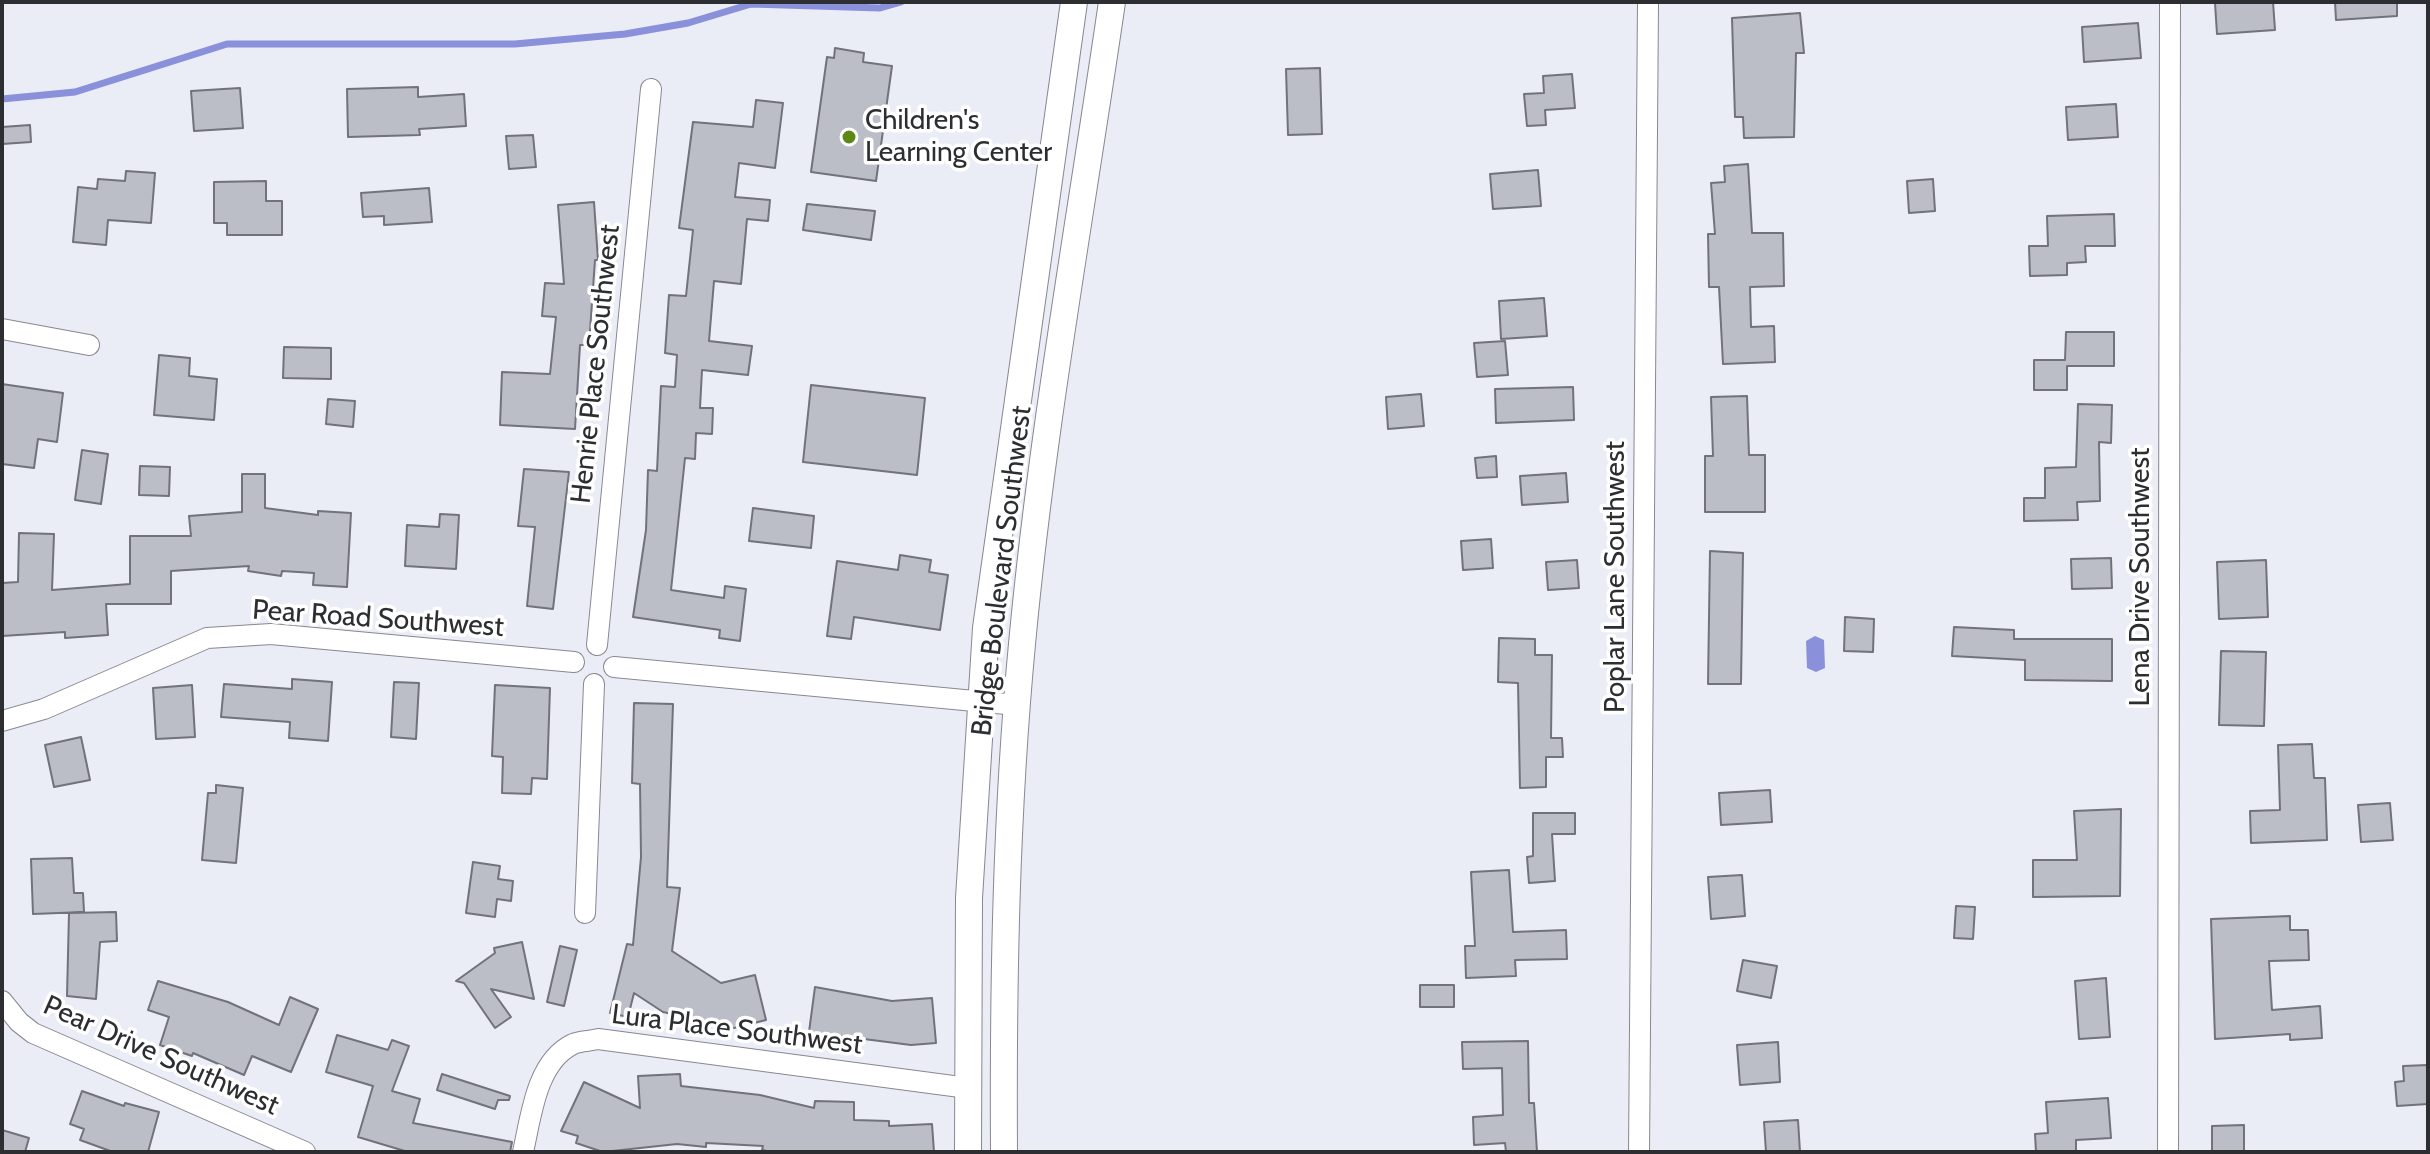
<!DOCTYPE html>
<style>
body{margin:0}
#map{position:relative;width:2430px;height:1154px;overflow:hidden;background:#eaecf6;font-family:Cabin,sans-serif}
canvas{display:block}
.frame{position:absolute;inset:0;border:4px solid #2d2e32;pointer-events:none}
</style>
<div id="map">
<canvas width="2430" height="1154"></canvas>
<div class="frame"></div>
</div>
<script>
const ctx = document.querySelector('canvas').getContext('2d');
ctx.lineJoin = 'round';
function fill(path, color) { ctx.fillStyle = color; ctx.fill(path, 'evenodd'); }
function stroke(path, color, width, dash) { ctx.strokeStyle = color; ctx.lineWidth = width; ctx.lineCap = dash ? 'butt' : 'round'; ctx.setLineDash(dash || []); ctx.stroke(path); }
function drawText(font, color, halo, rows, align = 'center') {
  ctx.font = font + ' Cabin,sans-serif'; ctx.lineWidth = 7; ctx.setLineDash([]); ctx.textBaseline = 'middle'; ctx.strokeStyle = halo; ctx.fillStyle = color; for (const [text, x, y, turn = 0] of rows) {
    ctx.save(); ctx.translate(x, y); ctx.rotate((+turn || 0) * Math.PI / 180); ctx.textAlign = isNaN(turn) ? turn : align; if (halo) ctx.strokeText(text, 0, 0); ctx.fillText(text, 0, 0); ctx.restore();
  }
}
fill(new Path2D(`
 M1815,636L1824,640L1825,668L1816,672L1807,668L1806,641Z`), '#8a90d9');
stroke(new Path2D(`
 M2,99L75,92L227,44H515L625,34L688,23L751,4L880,8L901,2`), '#8a90d9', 7);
const building = new Path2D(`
 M2273,2L2275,30L2217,34L2215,3Z
 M2335,2H2397V16L2336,20Z
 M1800,13L1804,53H1796L1794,137L1744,138L1743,117H1735L1732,18Z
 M2138,23L2141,58L2084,62L2082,27Z
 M835,48L864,53L863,62L892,66L876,181L811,172L827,57L834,58Z
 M1320,68L1322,134L1288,135L1286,69Z
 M1572,74L1575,108L1545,110L1546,125L1527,126L1524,94L1544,93L1543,76Z
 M418,87V97L464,94L466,126L419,129L420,135L348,137L347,89Z
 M240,88L243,128L194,131L191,91Z
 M756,100L783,103L775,168L739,163L735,197L770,200L768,221L747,219L741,284L714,281L709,341L752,346L748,375L702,370L700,408H713L712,434L696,433L695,459L685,458L671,590L724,598L725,586L746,589L740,641L719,638L720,630L633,617L646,530L648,470L657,471L661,386L675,387L677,355L665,353L669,295L686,296L693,230L679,228L693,122L753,127Z
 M2116,104L2118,137L2068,140L2066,107Z
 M30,125L31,142L2,144V127Z
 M533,135L536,167L509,169L506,136Z
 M1748,164L1752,233H1783L1784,286L1750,287L1751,327L1774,326L1775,362L1723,364L1719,287H1709L1708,234H1715L1711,183L1725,182L1724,166Z
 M1538,170L1541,206L1493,209L1490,174Z
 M126,171L155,173L151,223L108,220L106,245L73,242L78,187L97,189L98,179L125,181Z
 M1933,179L1935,211L1909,213L1907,181Z
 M266,181V201H282V235H227V223H214V182Z
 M429,188L432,222L384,225V216L363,217L361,193Z
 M594,202L598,260H595L589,345H580L575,429L500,425L502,372L550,374L556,317L542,316L545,283L564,284L558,205Z
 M807,204L875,211L871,240L803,230Z
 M2114,214L2115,246H2085L2086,262L2067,263V275L2030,276L2029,246H2048L2047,216Z
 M1544,298L1547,336L1501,339L1499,301Z
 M2066,332H2114V366H2067V390H2034V360H2065Z
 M1505,341L1508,375L1477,377L1474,343Z
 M284,347L331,348V379L283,378Z
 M159,355L190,358L189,376L217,379L214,420L154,415Z
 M2,384L63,393L57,442L38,439L34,468L2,464Z
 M811,385L925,398L917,475L803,462Z
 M1573,387L1574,420L1496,423L1495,389Z
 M1421,394L1424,426L1388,429L1386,397Z
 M1747,396L1749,455H1765V512H1705V456H1713L1711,397Z
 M328,399L355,401L353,427L326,424Z
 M2078,404L2112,405L2111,443L2099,442L2100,501L2077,502L2078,520L2024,521V498H2045V468L2076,467Z
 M82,450L108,454L101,504L75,500Z
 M1496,456L1497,477L1477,478L1475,458Z
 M140,466L170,467L169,496L139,495Z
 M524,469L569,472L553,609L527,606L535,527L518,526Z
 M1566,473L1568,502L1522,505L1520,476Z
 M242,474H265V508L318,515V511L351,513L347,587L313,585L314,573L282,571L281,576L248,571L249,566L171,571V604H106L108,635L65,638V632L2,636V583L18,582L19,533L54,534L52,590L130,584V536H191L189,516L242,512Z
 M753,508L814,516L811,548L749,541Z
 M440,514L459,515L456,569L405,566L407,525L439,527Z
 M1491,539L1493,568L1463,570L1461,541Z
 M1710,551L1743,553L1741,684H1708Z
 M900,555L931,560L929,572L948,575L940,630L854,617L851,639L827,636L837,561L898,570Z
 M2111,558L2112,588L2072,589L2071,559Z
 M1577,560L1579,588L1548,590L1546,562Z
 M2266,560L2268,617L2219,619L2217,562Z
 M1845,617L1874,619L1873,652L1844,651Z
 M1954,627L2014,630V639H2112V681L2025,680V660L1952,656Z
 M1499,638L1535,639V655H1552L1551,738H1562L1563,757H1546V787L1520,788L1518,683L1498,682Z
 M2221,651L2266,652L2264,726L2219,725Z
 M292,679L332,682L328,741L289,738L290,722L221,717L224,684L292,689Z
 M394,682L419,683L416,739L391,737Z
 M192,685L195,737L156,739L153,688Z
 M495,685L550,688L547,779L532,778L531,794L502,793L503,757L492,756Z
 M634,703L673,704L667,887L680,888L672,951L721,983L755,975L766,1020L734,1028L663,1012L634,993L628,1017L610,1013L627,944L633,945L641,857L640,784L632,783Z
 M81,737L90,780L54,787L45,745Z
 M2312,744L2314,778H2325L2327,840L2251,843L2250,811L2280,810L2278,745Z
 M216,785L243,788L236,863L202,860L208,793H216Z
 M1770,790L1772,822L1721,825L1719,793Z
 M2390,803L2393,840L2361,842L2358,805Z
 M2121,809L2120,896L2033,897V860H2077L2074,811Z
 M1533,813H1575V834H1552L1555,881L1529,883L1527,857L1533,856Z
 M72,858L74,893H83L84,912L33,914L31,859Z
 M473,862L500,866L498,879L513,881L511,901L497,899L495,917L466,913Z
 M1509,870L1513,932L1566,930L1567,959L1515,960L1516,976L1466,978L1465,946H1475L1471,872Z
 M1742,875L1745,916L1711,919L1708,877Z
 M1956,906L1975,907L1973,939L1954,938Z
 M116,912L117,941L100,942L96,999L67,996L69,913Z
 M2290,916V930H2308L2309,960L2269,961L2272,1010L2320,1006L2322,1038L2290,1040V1034L2215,1039L2211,919Z
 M522,942L534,999L491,989L511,1017L495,1028L464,983L456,981L495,953L494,948Z
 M560,946L577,950L564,1006L547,1002Z
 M1743,960L1777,966L1771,998L1737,991Z
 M2106,978L2110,1037L2079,1039L2075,981Z
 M158,981L228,1002L279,1025L290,997L318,1009L291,1072L252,1056L244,1075L193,1053L192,1056L160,1045L169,1017L148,1010Z
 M1420,985H1454V1007H1420Z
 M815,987L892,1001L932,998L936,1043L911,1045L809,1032Z
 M337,1035L388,1050L392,1040L409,1046L392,1091L420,1099L413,1123L512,1142L510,1152H408L358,1137L373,1086L326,1072Z
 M1528,1041L1529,1103H1534L1537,1152H1506L1505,1143L1474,1145L1473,1117L1503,1115L1502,1068L1463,1069L1462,1042Z
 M1778,1042L1780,1082L1740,1085L1737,1045Z
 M2428,1065V1104L2397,1106L2395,1082L2404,1081L2403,1066Z
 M442,1074L510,1096L509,1100H498L495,1109L437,1090Z
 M680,1074L681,1086L760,1095L814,1108L815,1101L854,1102V1120L889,1121V1126L932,1124L934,1152H772L762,1150L763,1146L706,1143V1147L677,1144L603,1152L576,1143L578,1136L561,1131L584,1082L640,1108L638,1076Z
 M82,1091L124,1106L125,1103L159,1112L148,1152H113L80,1140L84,1129L70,1124Z
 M2108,1098L2111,1138L2076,1140V1152H2036L2035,1134L2048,1133L2046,1102Z
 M1798,1120L1800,1152H1766L1764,1122Z
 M2244,1125V1152H2212V1126Z
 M2,1130L29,1138L25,1152H2Z`);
fill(building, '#bcbec7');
stroke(building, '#71727b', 2);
const minor = new Path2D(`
 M2,329L89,345
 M597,645L651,89
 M614,667L1017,705
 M2,721L44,709L207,638L271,634L574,662
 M585,913L594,684
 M2,1001L19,1022L33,1033L305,1152
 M523,1152C531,1117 536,1062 573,1044C580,1041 591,1041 598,1039L968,1088
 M1639,1152L1648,2
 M2168,1152L2170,2`);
const major = new Path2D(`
 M968,1152L969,898L986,628L1074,2
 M1004,1152C1003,982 1006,813 1022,644C1042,429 1081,215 1112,2`);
stroke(minor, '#878891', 22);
stroke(major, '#878891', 28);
stroke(minor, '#fff', 20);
stroke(major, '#fff', 26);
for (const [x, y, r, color] of [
 [849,137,8,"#5c8816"]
]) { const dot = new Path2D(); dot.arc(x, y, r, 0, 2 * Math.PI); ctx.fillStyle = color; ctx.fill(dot); stroke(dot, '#fff', 3); }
drawText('28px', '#2d2e32', '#fff', [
 ["Children's",865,121],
 ["Learning Center",865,153]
], 'left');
drawText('28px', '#2d2e32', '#fff', [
 ["Henrie Place Southwest",596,364,-84],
 ["Bridge Boulevard Southwest",1002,571,-83],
 ["Poplar Lane Southwest",1616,577,-90],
 ["Lena Drive Southwest",2141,577,-90],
 ["Pear Road Southwest",378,619,4],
 ["Lura Place Southwest",737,1030,7],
 ["Pear Drive Southwest",161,1056,24]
]);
</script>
